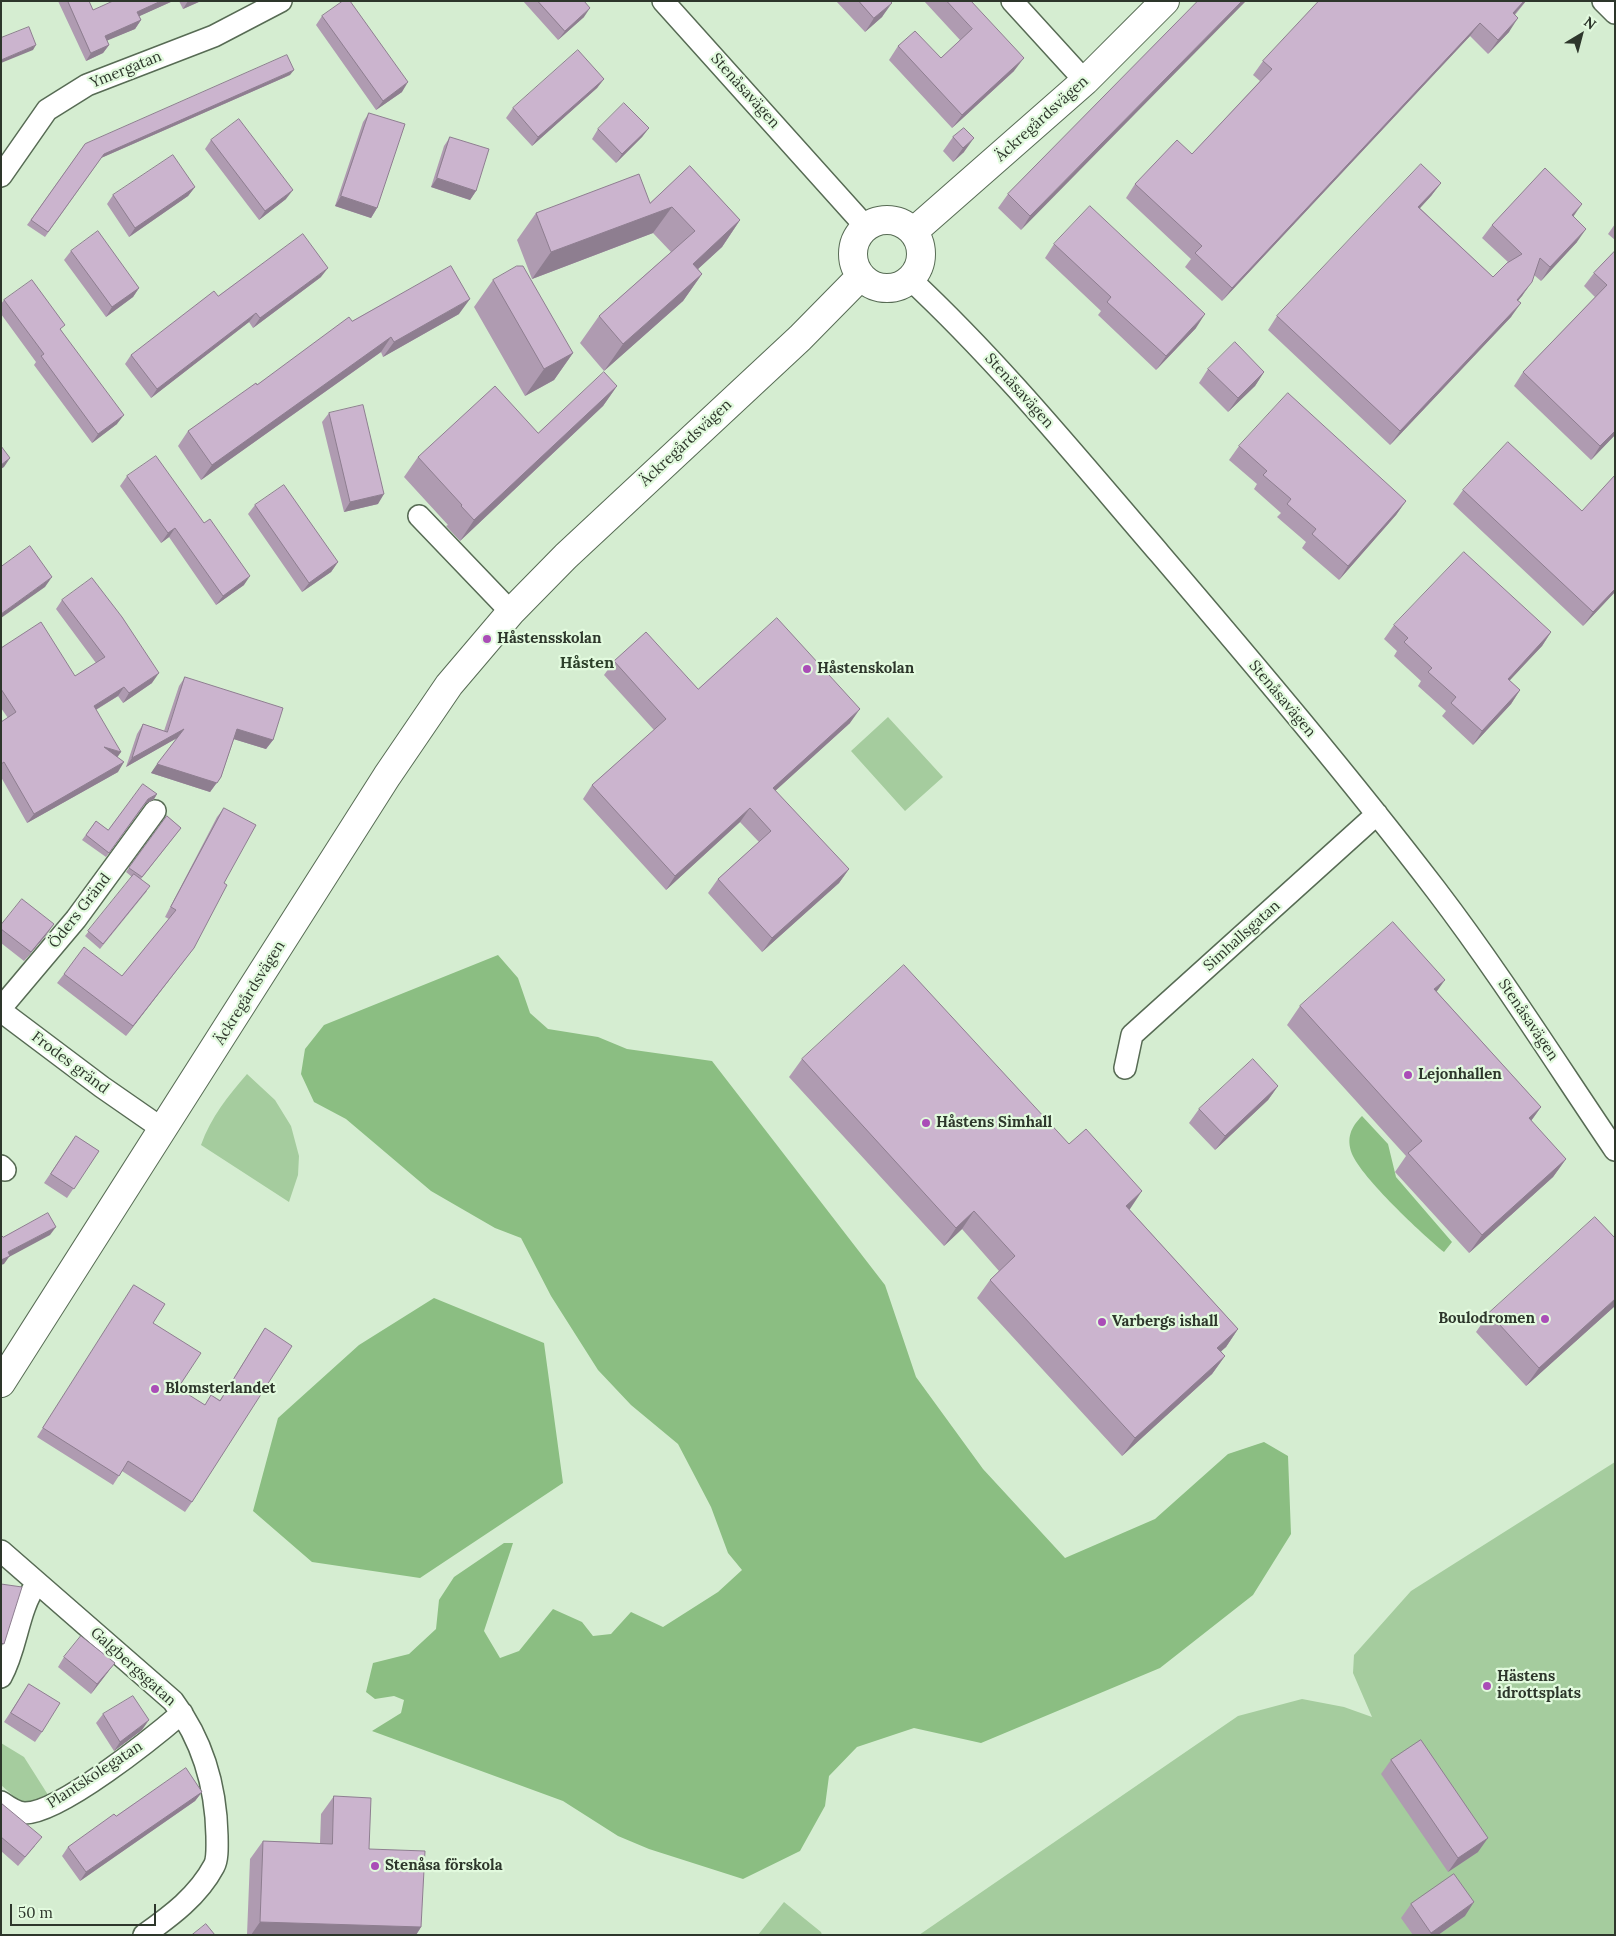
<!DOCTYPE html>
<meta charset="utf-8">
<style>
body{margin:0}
#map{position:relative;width:1616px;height:1936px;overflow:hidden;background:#d5edd1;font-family:Lora,serif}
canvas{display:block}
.frame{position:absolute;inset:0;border:2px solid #2d362b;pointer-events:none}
.north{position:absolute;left:1556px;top:10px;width:50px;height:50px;-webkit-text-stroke:4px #e2fade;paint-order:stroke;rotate:37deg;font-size:14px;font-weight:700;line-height:20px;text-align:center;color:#2d362b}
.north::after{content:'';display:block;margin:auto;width:18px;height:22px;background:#2d362b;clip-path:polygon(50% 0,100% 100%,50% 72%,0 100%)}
.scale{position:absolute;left:10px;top:1904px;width:146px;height:22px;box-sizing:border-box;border:2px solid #2d362b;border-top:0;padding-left:6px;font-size:15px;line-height:18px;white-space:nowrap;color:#2d362b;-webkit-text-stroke:4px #e2fade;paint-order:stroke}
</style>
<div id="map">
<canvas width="1616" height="1936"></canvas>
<div class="frame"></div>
<div class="north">N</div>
<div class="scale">50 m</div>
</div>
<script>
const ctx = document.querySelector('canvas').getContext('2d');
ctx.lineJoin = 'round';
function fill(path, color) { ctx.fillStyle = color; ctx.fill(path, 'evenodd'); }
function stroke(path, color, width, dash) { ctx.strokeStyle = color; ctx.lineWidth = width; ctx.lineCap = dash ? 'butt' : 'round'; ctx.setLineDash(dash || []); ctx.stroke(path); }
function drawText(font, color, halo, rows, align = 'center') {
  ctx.font = font + ' Lora,serif'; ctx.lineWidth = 4.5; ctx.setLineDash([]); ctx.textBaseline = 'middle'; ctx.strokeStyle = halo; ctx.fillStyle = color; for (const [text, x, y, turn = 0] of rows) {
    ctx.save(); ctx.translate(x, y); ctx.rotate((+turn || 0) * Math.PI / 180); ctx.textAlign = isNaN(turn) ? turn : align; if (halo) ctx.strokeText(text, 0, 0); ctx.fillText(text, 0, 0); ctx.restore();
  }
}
fill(new Path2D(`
 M888,717L943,777L905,811L851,751Z
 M247,1074L275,1100L291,1126L299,1156L298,1175L289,1202L201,1145C211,1117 228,1096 247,1074Z
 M1615,1462V1935H919L1238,1716L1302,1699L1344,1707L1372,1717L1353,1673L1354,1655L1411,1591Z
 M1,1743L24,1757L50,1798L43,1804L19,1801L1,1785Z
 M784,1902L821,1932L822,1935H758Z`), '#a5cc9e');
fill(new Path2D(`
 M498,955L518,978L530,1013L548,1029L598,1037L627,1049L712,1061L885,1285L916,1377L983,1469L1065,1558L1155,1519L1228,1454L1264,1442L1288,1456L1291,1534L1253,1595L1160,1668L981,1743L914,1728L857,1747L829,1776L825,1806L800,1851L743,1879L649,1849L618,1836L563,1801L372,1731L401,1713L404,1700L394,1696L375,1699L366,1692L373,1663L409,1654L436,1629L439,1600L454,1577L504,1543H513L484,1631L500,1658L519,1651L553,1609L582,1622L593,1636L611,1634L631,1612L663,1627L718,1592L742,1570L728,1553L711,1507L678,1444L631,1405L598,1370L551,1296L521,1238L495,1228L431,1191L346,1119L314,1102L301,1074L305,1049L324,1025Z
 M1362,1116L1388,1144L1396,1177L1452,1242L1444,1252C1422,1234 1362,1178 1352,1154C1346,1138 1351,1127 1362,1116Z
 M434,1298L544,1343L563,1483L420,1578L312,1562L253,1511L278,1418L359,1345Z`), '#8bbe82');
const minor = new Path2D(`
 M663,1L866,227
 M1012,1L1085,81
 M1603,1L1615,13
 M1,176L47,110L87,85L214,36L281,1
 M910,279C1001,364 1079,460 1160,554C1254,664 1348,775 1436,890C1500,974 1556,1063 1615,1150
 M419,516L511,612
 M1,1008L76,919L155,811
 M1,1011L102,1087L164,1130
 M1125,1068L1132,1035L1377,814
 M1,1166L5,1170
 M1,1551L173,1701C203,1741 216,1786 217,1836C217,1844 218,1859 214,1866C198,1896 171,1916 144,1935
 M1,1677C18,1646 17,1611 37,1583
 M1,1802C8,1807 16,1813 25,1813C60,1813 154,1737 182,1713`);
const tertiary = new Path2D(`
 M853 254a34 34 0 1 1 68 0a34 34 0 1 1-68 0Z
 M913,232L1085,81L1165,1
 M1,1383L387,776L449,685L511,612L566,556L800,338L861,276`);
stroke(minor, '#576b54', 24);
stroke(tertiary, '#576b54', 30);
stroke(minor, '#fff', 21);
stroke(tertiary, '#fff', 28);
fill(new Path2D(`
 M58,1H89L93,10L173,1L139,16L141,20L135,29L107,40L109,45L103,53L86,61Z
 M179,1H201L183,9Z
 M523,1H584V17L558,40Z
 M836,1H890L882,17L865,32Z
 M924,1H971L1014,71L952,128L889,60L898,46L941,58L960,40Z
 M1198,1L1021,230L998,208L1008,194Z
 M1319,1H1526L1515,15L1509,32L1488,54L1470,36L1222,301L1185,267L1191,259L1126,198L1135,184L1192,154L1260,81L1253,75L1263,61Z
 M322,16L402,92L376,110L316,25Z
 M290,75L101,158L45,237L27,225L85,144Z
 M604,79L597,88L532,146L506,118L513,108Z
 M369,113L377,208L371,218L335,206L363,122Z
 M649,128L642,137L616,163L592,139L598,129Z
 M964,128V152L953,162L943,151L953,137Z
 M450,137L476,191L470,200L431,187L444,146Z
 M211,140L286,199L259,220L205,149Z
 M690,166L740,220L722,247L698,269L702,274L683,301L604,371L580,343L599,316L671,252L653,233L532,279L517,240L536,213L650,203Z
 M1441,183L1431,196L1420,208L1493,277L1508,262L1482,238L1492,225L1574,216L1577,242L1541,281L1534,275L1522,296L1518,301L1511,317L1390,445L1268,330L1277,316Z
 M195,187L188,196L129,237L107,204L113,195Z
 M1615,224V240L1608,234Z
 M1054,244L1196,328L1156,370L1098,315L1101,311L1045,258Z
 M71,251L139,288L133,297L106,317L64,260Z
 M1615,251V435L1591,460L1514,386L1523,372L1595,297L1584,286L1594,273Z
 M321,277L253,328L249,322L151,398L125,364L131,355L218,296Z
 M493,280L573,353L554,380L525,396L474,307Z
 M4,300L61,330L117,424L92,443L34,365L36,362L1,314V304Z
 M459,314L383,357L381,352L201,480L178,446L188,431L352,321Z
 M1208,369L1264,372L1255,386L1228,412L1199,383Z
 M617,386L603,406L460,541L446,526L448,525L404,477L418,457L538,433Z
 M329,413L378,504L344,512L322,422Z
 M1239,446L1406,501L1396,515L1339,580L1302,548L1306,542L1277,517L1281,513L1254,489L1257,484L1229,460Z
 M127,476L244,585L216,605L169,537L161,543L120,486Z
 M1463,490L1582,511L1615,592L1583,626L1453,504Z
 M255,505L338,562L331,572L302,592L248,514Z
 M62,600L152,683L123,703L118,696L96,710L117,757L118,772L27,823L1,777V722L8,718L1,708V648L75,676L96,663L56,609Z
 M1394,625L1551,632L1542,646L1509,680L1520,690L1511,704L1473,745L1442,716L1446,711L1418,686L1421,681L1394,656L1397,651L1384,639Z
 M614,661L698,689L850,723L775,791L849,869L839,883L762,952L708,893L718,879L759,842L740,822L666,890L583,799L592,785L654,730L604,675Z
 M185,677L273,740L266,749L234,739L221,777L210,792L151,773L177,738L126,767L137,734L143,724L164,731L179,686Z
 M157,794L154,799L145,804L106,857L82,840L96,821L108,830Z
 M224,808V883L194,948L126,1036L57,983L64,974L122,976L169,919L165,917L217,817Z
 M167,816L181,828L141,879L147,891L100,949L85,936L132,877L126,872Z
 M1,925L47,934L24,961L1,943Z
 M1437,992L1541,1107L1531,1121L1566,1159L1553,1177L1469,1253L1395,1172L1406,1156L1287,1025L1300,1006Z
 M802,1059L1129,1209L1238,1329L1226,1347L1221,1351L1225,1356L1212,1374L1122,1456L977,1298L990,1280L999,1271L962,1229L944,1246L789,1077Z
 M1278,1086L1268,1100L1215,1150L1189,1123L1199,1109Z
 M76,1136L99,1151L67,1198L44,1183Z
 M134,1285L153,1323L178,1388L205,1405L211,1395L220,1400L265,1328L192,1502L185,1512L122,1471L113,1485L37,1437Z
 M1615,1306L1526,1386L1476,1332L1489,1313Z
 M64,1657L108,1672L91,1694L58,1667Z
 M29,1684L42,1732L35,1742L4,1722Z
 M103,1714L142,1730L114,1751L96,1723Z
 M1391,1760L1478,1852L1448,1872L1381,1774Z
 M202,1792L195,1801L80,1881L62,1856L68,1847L116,1816Z
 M334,1796L421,1927L416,1935H247L250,1859L263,1841L320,1843L321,1814Z
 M1,1803L35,1846L18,1866L1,1851Z
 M1411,1904L1465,1916L1438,1935H1413L1401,1918Z`), '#af9bb1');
fill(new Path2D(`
 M161,1H173L131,20L137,12Z
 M188,1H201L183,9Z
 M1242,1H1246L1021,230L1030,216Z
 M1524,1H1526L1503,27L1513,13Z
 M892,3L882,17L865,32L874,18Z
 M590,8L584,17L558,40L565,31Z
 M1518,18L1509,32L1488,54L1498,40Z
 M141,20L135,29L99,44L105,36Z
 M1480,23L1470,36L1222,301L1232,288Z
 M36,45L33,50L1,63V60Z
 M109,45L103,53L86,61L91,53Z
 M1024,58L1014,71L952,128L962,115Z
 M294,70L290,75L101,158L45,237L104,154Z
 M604,79L597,88L532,146L538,137Z
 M408,82L402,92L376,110L383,101Z
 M649,128L642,137L616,163L622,154Z
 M974,138L964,152L953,162L963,148Z
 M437,178L476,191L470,200L431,187Z
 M1441,183L1431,196L1409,220L1418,207Z
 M195,187L188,196L129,237L135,228Z
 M293,190L286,199L259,220L265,211Z
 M341,196L377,208L371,218L335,206Z
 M1582,204L1573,217L1572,215Z
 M672,207L653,233L532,279L551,252Z
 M740,220L722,247L674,291L693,264Z
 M1586,229L1577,242L1541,281L1550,267Z
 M328,268L321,277L253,328L260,318Z
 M702,274L683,301L604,371L623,344Z
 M1532,282L1522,296L1507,313L1517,300Z
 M139,288L133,297L106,317L112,307Z
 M470,299L459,314L383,357L394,342Z
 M1521,303L1511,317L1390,445L1400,431Z
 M256,313L249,322L151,398L157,389Z
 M1205,314L1196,328L1156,370L1166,356Z
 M391,337L381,352L201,480L212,465Z
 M573,353L554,380L525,396L544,369Z
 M1264,372L1255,386L1228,412L1238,398Z
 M617,386L603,406L460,541L474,520Z
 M124,415L117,424L92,443L98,434Z
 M1615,431V435L1591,460L1600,446Z
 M10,458L4,467L1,469V465Z
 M384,494L378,504L344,512L350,502Z
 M1406,501L1396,515L1339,580L1348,566Z
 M175,528L169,537L161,543L168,533Z
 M338,562L331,572L302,592L309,583Z
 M250,576L244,585L216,605L223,596Z
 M52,577L45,587L1,618V614Z
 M1615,589V592L1583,626L1593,612Z
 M1551,632L1542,646L1498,693L1508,679Z
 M159,673L152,683L123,703L129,693Z
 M124,687L118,696L87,715L94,706Z
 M1520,690L1511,704L1473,745L1482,731Z
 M860,709L850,723L763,802L773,788Z
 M184,729L177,738L126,767L132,758Z
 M237,729L273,740L266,749L230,738Z
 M104,747L121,752L114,762Z
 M124,762L118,772L27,823L34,814Z
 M157,764L221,777L210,792L151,773Z
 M157,794L154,799L145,804L106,857L148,799Z
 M750,808L740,822L666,890L675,876Z
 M849,869L839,883L762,952L772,938Z
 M54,924L47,934L24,961L31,952Z
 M194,948L187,957L126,1036L133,1026Z
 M1445,980L1432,998L1434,989Z
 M1278,1086L1268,1100L1215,1150L1225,1136Z
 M1541,1107L1528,1125L1529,1118Z
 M1566,1159L1553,1177L1469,1253L1482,1235Z
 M1142,1191L1130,1209L1113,1224L1126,1206Z
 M974,1211L962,1229L944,1246L956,1228Z
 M56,1227L50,1235L9,1257L4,1264L1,1265V1260L8,1252Z
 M1615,1299V1306L1526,1386L1539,1368Z
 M1238,1329L1226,1347L1205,1366L1217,1348Z
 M1225,1356L1212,1374L1122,1456L1135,1438Z
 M115,1663L108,1672L91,1694L97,1684Z
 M149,1720L142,1730L114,1751L120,1742Z
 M202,1792L195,1801L80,1881L86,1872Z
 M1488,1838L1478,1852L1448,1872L1458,1858Z
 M1474,1902L1465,1916L1438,1935H1430L1431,1933Z
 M260,1922L421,1927L416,1935H251Z`), '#8e7e90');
const building = new Path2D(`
 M68,1H89L93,10L113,1H161L137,12L141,20L105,36L109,45L91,53Z
 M343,1H350L408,82L383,101L322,16Z
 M538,1H584L590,8L565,31Z
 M859,1H890L892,3L874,18Z
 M947,1H971L1024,58L962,115L898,46L915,31L941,58L972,29Z
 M1198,1H1242L1030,216L1008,194Z
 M1319,1H1524L1513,13L1518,18L1498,40L1480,23L1232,288L1195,253L1202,246L1135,184L1177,140L1192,154L1272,69L1263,61Z
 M29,27L36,45L1,60V38Z
 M578,50L604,79L538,137L513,108Z
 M287,55L294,70L104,154L48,232L31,220L85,144Z
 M624,103L649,128L622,154L598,129Z
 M369,113L405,124L377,208L341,196Z
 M239,119L293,190L265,211L211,140Z
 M964,128L974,138L963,148L953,137Z
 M450,137L489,149L476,191L437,178Z
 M173,155L195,187L135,228L113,195Z
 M1421,164L1441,183L1418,207L1493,277L1507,263L1522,254L1492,225L1545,168L1582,204L1572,215L1586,229L1550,267L1540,258L1532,282L1517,300L1521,303L1400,431L1277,316Z
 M690,166L740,220L693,264L702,274L623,344L599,316L695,231L672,207L551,252L536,213L639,174L650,203Z
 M1090,206L1205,314L1166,356L1107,302L1111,297L1054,244Z
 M98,231L139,288L112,307L71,251Z
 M303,234L328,268L260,318L256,313L157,389L131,355L214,291L218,296Z
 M1615,251V431L1600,446L1523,372L1607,285L1594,273Z
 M451,266L470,299L394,342L391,337L212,465L188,431L256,383L257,385L349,317L352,321Z
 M517,266H523L573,353L544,369L493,280Z
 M32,280L65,325L60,329L124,415L98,434L41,356L44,354L4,300Z
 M1235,342L1264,372L1238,398L1208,369Z
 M604,372L617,386L474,520L461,506L462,505L418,457L495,386L538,433Z
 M1288,393L1406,501L1348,566L1312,534L1316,529L1287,504L1291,499L1263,475L1267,471L1239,446Z
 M363,405L384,494L350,502L329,413Z
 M1508,442L1582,511L1615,475V589L1593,612L1463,490Z
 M1,446L10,458L1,465Z
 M156,456L204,523L210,519L250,576L223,596L175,528L168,533L127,476Z
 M284,485L338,562L309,583L255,505Z
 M30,546L52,577L1,614V567Z
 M1464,552L1551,632L1508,679L1520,690L1482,731L1451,703L1456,697L1428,672L1432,668L1404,642L1408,638L1394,625Z
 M92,578L122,617L159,673L129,693L124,687L94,706L121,752L104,747L124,762L34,814L4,762L1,764V722L16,712L1,689V648L41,622L75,676L105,657L62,600Z
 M777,618L860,709L773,788L849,869L772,938L718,879L771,831L750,808L675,876L592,785L666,719L614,661L646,632L698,689Z
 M185,677L283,708L273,740L237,729L221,777L217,783L157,764L184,729L132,758L143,724L167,732Z
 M143,784L157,794L148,799L109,853L86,835L96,821L108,830Z
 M224,808L256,825L224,883L227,885L194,948L133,1026L64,974L84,947L122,976L176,910L171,907Z
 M167,816L181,828L142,877L129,868Z
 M134,874L150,886L103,944L88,931Z
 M22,899L54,924L31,952L1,929V925Z
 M1393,922L1445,980L1434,989L1541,1107L1529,1118L1566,1159L1482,1235L1408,1153L1422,1141L1300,1006Z
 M904,965L1069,1144L1086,1129L1142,1191L1126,1206L1238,1329L1217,1348L1225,1356L1135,1438L990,1280L1015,1256L974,1211L956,1228L802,1059Z
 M1253,1059L1278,1086L1225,1136L1199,1109Z
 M76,1136L99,1151L74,1189L51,1174Z
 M48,1213L56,1227L8,1252L10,1256L1,1260V1235L3,1237Z
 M1595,1217L1615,1238V1299L1539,1368L1489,1313Z
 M134,1285L165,1304L153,1323L201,1353L178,1388L205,1405L211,1395L220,1401L265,1328L292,1346L192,1502L128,1461L119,1476L43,1428Z
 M1,1584L22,1587L4,1644L1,1643Z
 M81,1636L115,1663L97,1684L64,1657Z
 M29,1684L60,1703L42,1732L11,1713Z
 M133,1696L149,1720L120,1742L103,1714Z
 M1421,1740L1488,1838L1458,1858L1391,1760Z
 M186,1768L202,1792L86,1872L68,1847L114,1814L116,1816Z
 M334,1796L371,1798L369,1849L425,1851L421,1927L260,1922L263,1841L332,1844Z
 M1,1803L42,1837L25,1857L1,1837Z
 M1454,1874L1474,1902L1431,1933L1411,1904Z
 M206,1924L215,1935H192Z`);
fill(building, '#cbb4ce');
stroke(building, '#8e7e90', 1);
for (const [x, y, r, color] of [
 [487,639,5,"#aa4db7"],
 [807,669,5,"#aa4db7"],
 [1408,1075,5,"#aa4db7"],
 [926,1123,5,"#aa4db7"],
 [1545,1319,5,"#aa4db7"],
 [1102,1322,5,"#aa4db7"],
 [155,1389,5,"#aa4db7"],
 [1487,1686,5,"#aa4db7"],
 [375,1866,5,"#aa4db7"]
]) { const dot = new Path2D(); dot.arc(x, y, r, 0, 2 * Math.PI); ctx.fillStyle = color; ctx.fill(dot); stroke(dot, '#e2fade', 2); }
drawText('15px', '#2d362b', '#e2fade', [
 ["Ymergatan",126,70,-22],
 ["Stenåsavägen",745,91,48],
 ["Äckregårdsvägen",1042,119,-42],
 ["Stenåsavägen",1019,391,48],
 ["Äckregårdsvägen",686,443,-43],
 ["Stenåsavägen",1282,699,50],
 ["Öders Gränd",80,911,-52],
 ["Simhallsgatan",1242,936,-42],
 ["Äckregårdsvägen",250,993,-58],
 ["Stenåsavägen",1528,1020,56],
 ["Frodes gränd",70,1063,37],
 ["Galgbergsgatan",133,1667,42],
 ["Plantskolegatan",95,1775,-33]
]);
drawText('bold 15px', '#2d362b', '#e2fade', [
 ["Håstensskolan",497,639],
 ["Håstenskolan",817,669],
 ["Lejonhallen",1418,1075],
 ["Håstens Simhall",936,1123],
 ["Boulodromen",1535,1319,"right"],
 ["Varbergs ishall",1112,1322],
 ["Blomsterlandet",165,1389],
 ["Hästens",1497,1677],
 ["idrottsplats",1497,1694],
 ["Stenåsa förskola",385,1866]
], 'left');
drawText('bold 16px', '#2d402a', '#e2fade', [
 ["Håsten",587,663]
]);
</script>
